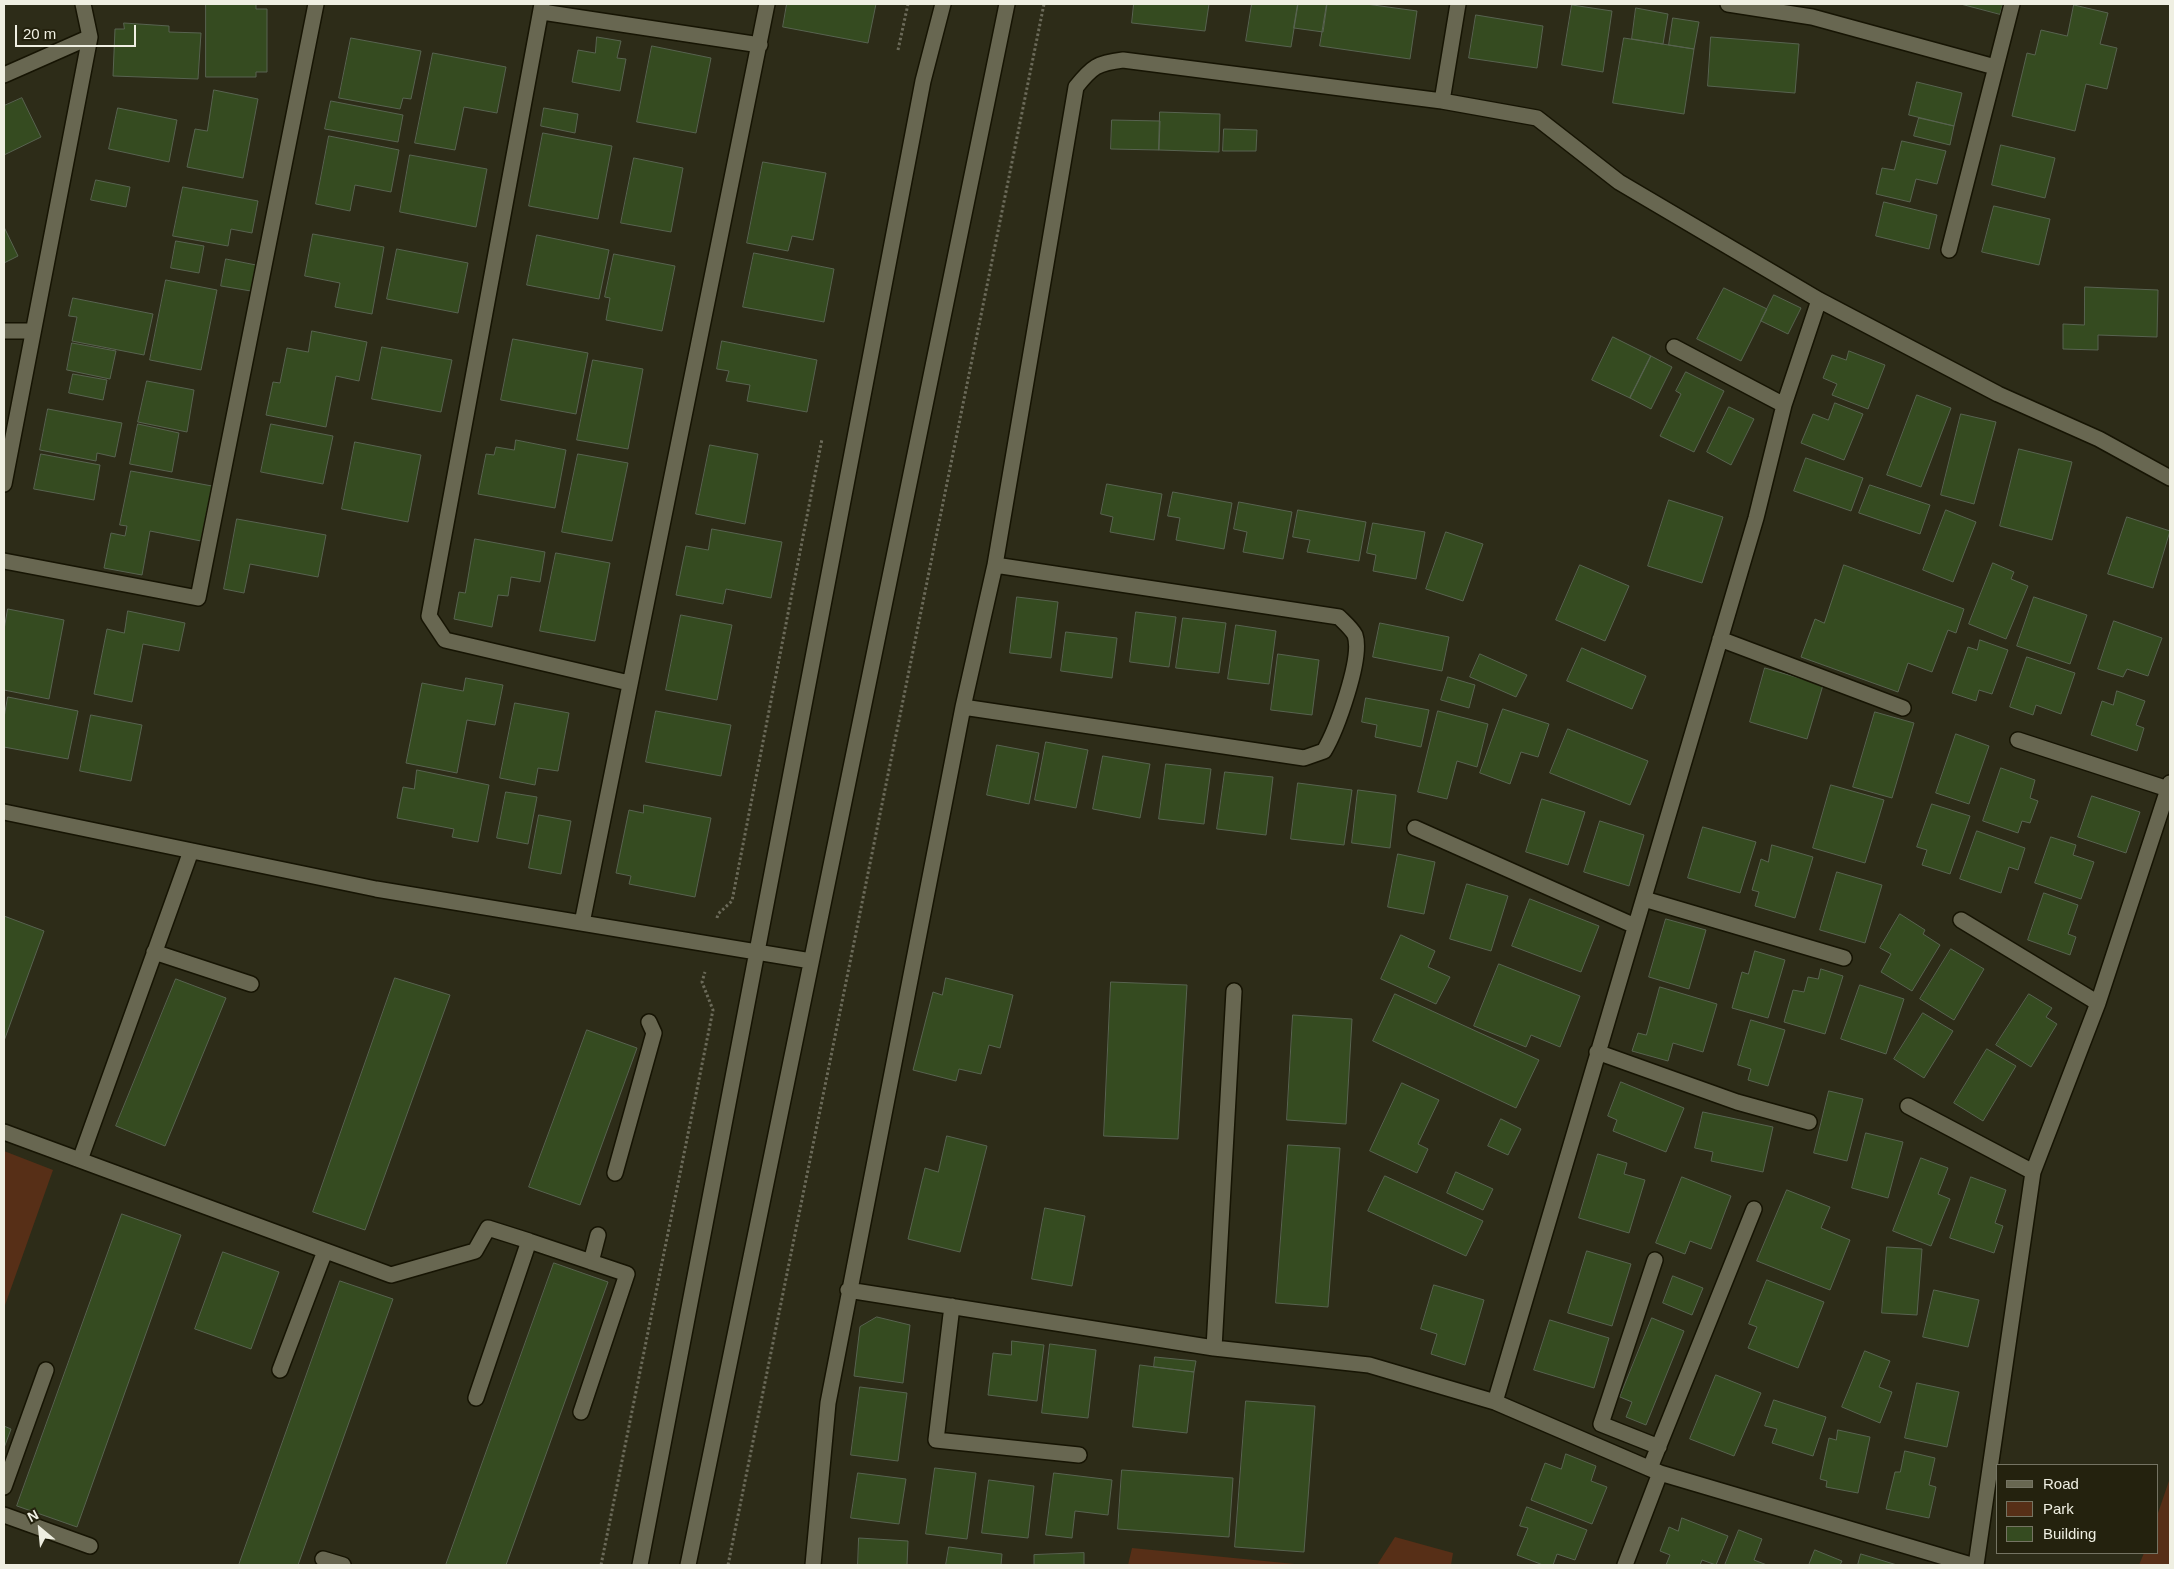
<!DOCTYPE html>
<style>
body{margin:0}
#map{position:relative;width:2174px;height:1569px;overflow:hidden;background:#2d2c18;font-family:Arial,sans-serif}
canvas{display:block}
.frame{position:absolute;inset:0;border:5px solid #efefe2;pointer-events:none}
.legend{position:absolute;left:1996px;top:1464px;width:162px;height:90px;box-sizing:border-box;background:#24220e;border:1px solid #757463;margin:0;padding:6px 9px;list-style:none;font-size:15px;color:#efefe2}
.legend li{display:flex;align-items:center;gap:10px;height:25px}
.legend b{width:25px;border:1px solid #757463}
.north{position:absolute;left:15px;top:1504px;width:50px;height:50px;-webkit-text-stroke:4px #24220e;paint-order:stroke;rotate:332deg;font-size:14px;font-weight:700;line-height:20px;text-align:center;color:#efefe2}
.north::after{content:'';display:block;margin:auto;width:18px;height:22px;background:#efefe2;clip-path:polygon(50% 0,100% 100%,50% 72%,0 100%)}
.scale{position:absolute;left:15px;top:25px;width:121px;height:22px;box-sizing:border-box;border:2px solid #efefe2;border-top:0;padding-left:6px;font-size:15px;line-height:18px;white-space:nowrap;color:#efefe2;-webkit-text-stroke:4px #24220e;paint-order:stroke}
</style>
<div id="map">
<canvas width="2174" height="1569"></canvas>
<div class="frame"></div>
<ul class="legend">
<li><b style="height:6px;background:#686751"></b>Road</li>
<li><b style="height:14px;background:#572f17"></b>Park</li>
<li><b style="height:14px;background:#354b20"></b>Building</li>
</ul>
<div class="north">N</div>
<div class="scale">20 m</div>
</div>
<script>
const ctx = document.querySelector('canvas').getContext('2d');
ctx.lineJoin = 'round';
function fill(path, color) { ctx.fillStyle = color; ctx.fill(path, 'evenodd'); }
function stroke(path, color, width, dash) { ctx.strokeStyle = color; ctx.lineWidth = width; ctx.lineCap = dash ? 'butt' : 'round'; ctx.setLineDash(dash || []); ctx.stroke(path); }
fill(new Path2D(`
 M4,1151L53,1170L4,1308Z
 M2170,1478V1565H2139L2144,1553H2158V1513Z
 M1395,1537L1453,1553L1451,1565H1377Z
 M1132,1548L1305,1565H1128Z`), '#572f17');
const building = new Path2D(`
 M206,4H256V9H267V72H256V77H206Z
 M787,4H876L868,43L783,27Z
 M1134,4H1209L1205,31L1132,23Z
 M1252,4H1298L1291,47L1246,41Z
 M1298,4H1327L1323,32L1294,28Z
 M1327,4H1366L1417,11L1410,59L1320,46Z
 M1961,4H2003L2000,14Z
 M1572,5L1612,11L1603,72L1562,65Z
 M2074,5L2108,13L2100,44L2117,48L2107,89L2086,84L2075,131L2012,116L2027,53L2035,55L2041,30L2067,36Z
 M1636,8L1668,14L1663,44L1632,39Z
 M1476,15L1543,26L1537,68L1469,58Z
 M1673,18L1699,22L1694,49L1669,45Z
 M124,23L169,26V32L201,33L198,79L113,76L115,29H124Z
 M597,37L621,41L617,58L626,59L620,91L572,82L578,50L595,53Z
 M1711,37L1799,44L1795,93L1708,86Z
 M351,38L421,51L411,99L403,98L400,109L339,98Z
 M1624,38L1694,49L1684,114L1613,103Z
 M652,46L711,58L696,133L637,122Z
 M433,53L506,67L497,113L464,107L455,150L415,143Z
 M1917,82L1962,93L1954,126L1909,115Z
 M214,90L258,99L243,178L187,167L195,129L207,131Z
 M22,98L41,137L4,155V106Z
 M331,101L403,115L398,142L325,129Z
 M118,108L177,120L169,162L109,149Z
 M544,108L578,114L575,133L541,126Z
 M1160,112L1220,114L1219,152L1159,150Z
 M1919,118L1954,126L1950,145L1914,136Z
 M1112,120L1160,121L1159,150L1111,149Z
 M1224,129L1257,130L1256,151H1223Z
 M543,133L612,146L598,219L529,206Z
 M329,136L399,150L391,192L355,185L350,211L316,204Z
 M1902,141L1946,151L1937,184L1916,179L1910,202L1876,194L1882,168L1894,170Z
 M2001,145L2055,158L2045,198L1992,185Z
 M410,155L487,169L476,227L400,212Z
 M634,158L683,168L671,232L621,223Z
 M763,162L826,173L813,240L792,236L788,251L747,243Z
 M96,180L130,187L126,207L91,200Z
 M183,187L258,201L252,233L231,229L228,246L173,236Z
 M1884,202L1937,215L1929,249L1876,236Z
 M1994,206L2050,219L2039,265L1982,252Z
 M4,227L18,256L4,263Z
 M313,234L384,247L372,314L335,307L340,283L305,276Z
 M537,235L609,250L599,299L527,285Z
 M176,241L204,246L199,273L171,268Z
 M397,249L468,263L458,313L387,299Z
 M754,253L834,269L824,322L743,307Z
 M614,254L675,266L662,331L606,320L610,298L605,297Z
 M226,259L256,265L251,291L221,286Z
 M166,280L217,290L201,370L150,360Z
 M2085,287L2158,290L2157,337L2098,335V350L2063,349V324L2084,325Z
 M1724,288L1767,309L1741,361L1697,339Z
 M1774,295L1801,308L1788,334L1761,321Z
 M73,298L153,314L144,355L72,341L77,317L69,316Z
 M312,331L367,342L359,381L336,376L326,427L266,415L273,382L280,383L287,348L308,352Z
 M1613,337L1651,356L1630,398L1592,380Z
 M513,339L588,353L576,414L501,400Z
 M722,341L817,360L807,412L747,401L750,385L726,381L729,371L717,369Z
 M72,343L116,351L110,379L67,370Z
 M382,347L452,360L441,412L372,399Z
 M1849,351L1885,365L1868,409L1832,395L1837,384L1823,378L1832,355L1846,360Z
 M1651,356L1672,367L1651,409L1630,398Z
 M593,360L643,369L628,449L577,440Z
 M1686,372L1724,391L1694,452L1660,436L1681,394L1676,391Z
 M73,374L107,380L103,400L69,393Z
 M147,381L194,390L187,432L138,422Z
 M1917,395L1951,408L1921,487L1887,475Z
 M1835,403L1863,414L1844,460L1801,443L1813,414L1828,420Z
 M1729,407L1754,419L1731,465L1707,452Z
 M48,409L122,423L115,457L97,453L96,461L40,450Z
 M1961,414L1996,422L1974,504L1941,495Z
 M138,424L179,433L172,472L130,464Z
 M271,424L333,436L323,484L261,472Z
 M516,440L566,450L555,508L478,494L486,454L494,455L496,447L514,450Z
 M355,442L421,455L408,522L342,509Z
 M710,445L758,454L745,524L696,514Z
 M2019,449L2072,462L2052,540L2000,526Z
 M41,454L100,465L94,500L34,489Z
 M578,454L628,463L612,541L562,532Z
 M1806,458L1863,478L1851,511L1794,491Z
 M131,471L212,486L201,541L150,531L142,575L104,568L111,533L125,536L127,526L120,525Z
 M1107,484L1162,494L1154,540L1110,532L1113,517L1101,514Z
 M1870,485L1930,505L1920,534L1859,513Z
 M1173,492L1232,503L1224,549L1176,540L1180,518L1168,516Z
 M1669,500L1723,517L1702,583L1648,566Z
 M1239,502L1292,512L1283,559L1243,552L1247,532L1234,529Z
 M1298,510L1366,522L1359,561L1307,552L1310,540L1293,537Z
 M1946,510L1976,522L1953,582L1923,570Z
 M2127,517L2170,531L2153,588L2108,574Z
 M237,519L326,535L318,577L250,564L244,593L224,589Z
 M1373,523L1425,532L1416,579L1373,571L1376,555L1367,553Z
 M712,529L782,542L771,598L726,589L723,604L676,595L686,546L708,550Z
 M1446,532L1483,544L1463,601L1426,589Z
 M475,539L545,552L540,582L511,577L508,596L498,595L492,627L454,619L459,592L465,593Z
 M556,553L610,563L595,641L540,631Z
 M1993,563L2014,572L2011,579L2028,586L2006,639L1969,624Z
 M1580,565L1629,586L1605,641L1556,620Z
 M1844,565L1964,609L1956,633L1948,630L1932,672L1908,663L1898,692L1801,657L1815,619L1824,623Z
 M1017,597L1058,602L1051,658L1010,653Z
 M2034,597L2087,615L2070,664L2017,646Z
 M8,609L64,620L49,699L4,690V630Z
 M128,611L185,623L179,651L143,644L132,702L94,694L107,629L124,633Z
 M1136,612L1176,617L1169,667L1130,662Z
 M681,615L732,625L717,700L666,690Z
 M1183,618L1226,623L1219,673L1176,668Z
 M2114,621L2162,638L2148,676L2127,669L2123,677L2098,669Z
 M1380,623L1449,637L1442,671L1373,657Z
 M1236,625L1276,631L1269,684L1228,679Z
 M1066,632L1117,638L1112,678L1061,671Z
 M1980,640L2008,650L1992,694L1979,690L1976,701L1952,693L1968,647L1977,650Z
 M1582,648L1646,676L1632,709L1567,681Z
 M1278,654L1319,660L1312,715L1271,710Z
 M1480,654L1527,675L1516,697L1470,677Z
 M2027,657L2075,673L2061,714L2036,705L2033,715L2010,707Z
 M1765,668L1823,685L1807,739L1750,722Z
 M1448,677L1475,685L1469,708L1441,700Z
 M466,678L503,685L495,725L467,720L457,773L406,763L422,683L463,691Z
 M2117,691L2145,701L2136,725L2144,728L2137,751L2091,735L2102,701L2113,705Z
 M8,697L78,711L68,759L4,747V718Z
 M1366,698L1429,710L1421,747L1375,737L1377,725L1362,722Z
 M515,703L569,713L558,771L538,768L535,785L500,778Z
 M1503,709L1549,724L1538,757L1521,752L1510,784L1480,773Z
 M656,711L731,725L721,776L646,762Z
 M1438,711L1488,724L1477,767L1457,761L1447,799L1418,792Z
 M1875,712L1914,723L1892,798L1853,787Z
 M91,715L142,725L131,781L80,771Z
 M1568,729L1648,761L1630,805L1550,773Z
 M1956,734L1989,746L1969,804L1936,793Z
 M1046,742L1088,750L1076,808L1035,800Z
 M997,745L1039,753L1029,804L987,795Z
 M1103,756L1150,764L1140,818L1093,809Z
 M1166,764L1211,769L1204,824L1159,819Z
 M2001,768L2035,780L2030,798L2038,801L2030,823L2022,821L2018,833L1983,821Z
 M417,770L489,785L478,842L452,837L454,829L397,818L403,787L414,789Z
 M1225,772L1273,777L1266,835L1217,829Z
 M1298,783L1352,790L1344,845L1291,839Z
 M1831,785L1884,800L1865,863L1813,848Z
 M1358,790L1396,795L1390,848L1352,843Z
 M506,792L537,797L528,844L497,838Z
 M2092,796L2140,812L2126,853L2078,837Z
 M1542,799L1585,812L1568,865L1526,852Z
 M1932,804L1970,816L1950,874L1922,865L1927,850L1917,847Z
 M644,805L711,818L695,897L629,884L631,876L616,873L629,810L643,813Z
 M539,815L571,821L561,874L529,868Z
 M1600,821L1644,835L1629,886L1584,872Z
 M1703,827L1756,842L1740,893L1688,878Z
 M1977,831L2025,848L2018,870L2009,867L2001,893L1960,879Z
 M2051,837L2076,845L2073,855L2094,862L2081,899L2035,883Z
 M1772,845L1813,857L1795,918L1755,906L1759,892L1752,890L1761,859L1768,862Z
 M1398,854L1435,862L1424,914L1388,907Z
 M1837,872L1882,885L1865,943L1820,930Z
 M1467,884L1508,896L1491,951L1450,939Z
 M2044,893L2078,905L2068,934L2076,937L2070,955L2028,940Z
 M1530,899L1599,926L1581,972L1512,946Z
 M1900,914L1925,930L1923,934L1940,945L1912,991L1881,972L1891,954L1880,948Z
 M4,916L44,931L4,1041Z
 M1666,919L1706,930L1689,989L1649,977Z
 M1401,935L1435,951L1428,967L1450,977L1436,1004L1381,979Z
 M1951,949L1984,969L1954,1020L1920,999Z
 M1755,951L1785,960L1768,1018L1732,1008L1742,972L1748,974Z
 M1499,964L1580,996L1560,1047L1531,1035L1526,1047L1474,1026Z
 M1821,969L1843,976L1825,1034L1784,1022L1793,990L1804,992L1808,977L1818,979Z
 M395,978L450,995L365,1230L313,1212Z
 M946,978L1013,995L1000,1048L989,1045L981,1074L959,1069L956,1081L913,1070L933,992L942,995Z
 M176,979L226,998L165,1146L116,1126Z
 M1111,982L1187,985L1178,1139L1104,1136Z
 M1860,985L1904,999L1886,1054L1841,1039Z
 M1660,987L1717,1004L1703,1052L1673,1043L1668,1061L1632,1051L1638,1033L1646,1035Z
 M1395,994L1539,1060L1516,1108L1373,1041Z
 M2029,994L2052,1008L2046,1017L2057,1024L2031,1067L1996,1045Z
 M1923,1013L1953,1031L1924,1078L1894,1059Z
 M1293,1015L1352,1019L1346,1124L1287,1120Z
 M1751,1020L1785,1030L1768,1086L1748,1080L1751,1069L1738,1065Z
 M587,1030L637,1048L580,1205L529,1187Z
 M1987,1049L2016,1066L1983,1121L1954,1103Z
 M1621,1082L1684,1108L1666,1152L1613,1131L1617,1120L1608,1116Z
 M1402,1083L1439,1100L1418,1144L1428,1149L1417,1173L1370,1151Z
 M1829,1091L1863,1099L1847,1161L1814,1153Z
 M1703,1112L1773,1127L1763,1172L1711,1161L1713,1152L1695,1148Z
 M1501,1119L1521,1129L1508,1155L1488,1146Z
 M1866,1133L1903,1142L1888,1198L1852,1188Z
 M947,1136L987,1146L960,1252L908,1239L925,1168L938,1172Z
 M1288,1145L1340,1148L1328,1307L1276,1303Z
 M1598,1154L1627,1163L1624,1174L1645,1180L1629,1233L1579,1218Z
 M1921,1158L1948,1168L1938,1194L1950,1199L1931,1246L1893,1231Z
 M1456,1172L1493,1189L1483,1210L1447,1193Z
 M1385,1176L1483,1221L1466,1256L1368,1211Z
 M1682,1177L1731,1196L1711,1249L1690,1241L1685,1254L1656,1243Z
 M1971,1177L2006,1190L1995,1223L2003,1226L1994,1253L1950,1238Z
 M1787,1190L1830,1207L1821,1228L1850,1240L1830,1290L1757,1261Z
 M1045,1208L1085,1216L1072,1286L1032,1279Z
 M122,1214L181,1235L77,1527L17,1506Z
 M1887,1247L1922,1249L1917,1315L1882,1313Z
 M1587,1251L1631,1264L1612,1326L1568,1313Z
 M223,1252L279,1272L251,1349L195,1329Z
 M554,1263L608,1282L506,1565H446Z
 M1673,1276L1703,1288L1692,1315L1663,1303Z
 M1767,1280L1824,1302L1798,1368L1748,1348L1757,1327L1749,1324Z
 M340,1281L393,1299L298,1565H239Z
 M1434,1285L1484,1300L1465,1365L1431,1354L1437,1334L1421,1329Z
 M1934,1290L1979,1300L1968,1347L1923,1337Z
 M877,1317L910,1325L903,1383L854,1376L860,1327Z
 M1652,1318L1684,1331L1646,1425L1626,1417L1632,1402L1620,1397Z
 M1550,1320L1609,1338L1594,1388L1534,1370Z
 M1012,1341L1044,1345L1037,1401L988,1395L993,1353L1011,1355Z
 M1050,1344L1096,1350L1088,1418L1042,1413Z
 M1865,1351L1890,1361L1879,1387L1892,1392L1880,1423L1842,1407Z
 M1155,1357L1196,1361L1194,1372L1154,1367Z
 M1140,1365L1194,1372L1187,1433L1133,1427Z
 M1716,1375L1761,1393L1734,1456L1690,1439Z
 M1917,1383L1959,1392L1947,1447L1905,1438Z
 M860,1387L907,1393L898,1461L851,1455Z
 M1774,1400L1826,1417L1813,1456L1772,1443L1777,1429L1765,1426Z
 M1246,1401L1315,1406L1304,1552L1235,1547Z
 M4,1426L11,1429L4,1448Z
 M1838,1430L1870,1437L1858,1493L1826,1487L1827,1481L1820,1479L1829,1438L1836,1440Z
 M1905,1451L1935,1458L1929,1485L1936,1487L1929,1518L1886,1509L1895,1472H1900Z
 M1566,1454L1596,1466L1591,1481L1607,1487L1592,1524L1531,1500L1545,1463L1561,1469Z
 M935,1468L976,1473L967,1539L926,1534Z
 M1122,1470L1233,1478L1229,1537L1118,1529Z
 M858,1473L906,1479L899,1524L851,1518Z
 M1054,1473L1112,1480L1108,1515L1075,1511L1072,1538L1046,1535Z
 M989,1480L1034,1486L1028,1538L982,1533Z
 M1527,1507L1587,1530L1575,1560L1557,1554L1553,1565H1543L1517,1555L1528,1528L1520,1526Z
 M1682,1518L1728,1536L1716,1565L1702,1560L1700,1565H1666L1670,1555L1660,1551L1669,1527L1678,1531Z
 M1739,1530L1762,1539L1754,1560L1767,1565H1725Z
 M859,1538L908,1541L907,1565H858Z
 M949,1547L1002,1554L1001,1565H946Z
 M1815,1550L1842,1561L1840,1565H1809Z
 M1084,1553V1565H1034V1555Z
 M1861,1554L1897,1565H1858Z`);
fill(building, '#354b20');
stroke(building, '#586350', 1);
const minor = new Path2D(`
 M542,4L429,616L445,640L629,683
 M1728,4L1812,17L1995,67
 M542,12L760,45
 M4,75L90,37
 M1442,101L1458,4
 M1949,250L2012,4
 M4,331H33
 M1674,347L1784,405
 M4,484L90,37L83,4
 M4,561L198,598L316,4
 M1720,639L1903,708
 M963,707L1304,758L1324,751C1336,731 1363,658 1355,635C1352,629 1344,622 1339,617L995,565
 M2018,740L2168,789
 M4,812L376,889L811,961
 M1415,828L1635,926
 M1644,899L1844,958
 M1961,920L2098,1003
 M582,923L767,4
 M154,952L251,984
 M1597,1052L1737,1102L1809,1122
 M1908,1106L2033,1172
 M4,1132L391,1275L475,1251L488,1228L529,1241L476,1398
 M80,1160L191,851
 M615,1173L654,1033L649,1022
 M529,1241L627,1274L581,1412
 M1655,1260L1601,1424L1659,1447
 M591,1262L598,1235
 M848,1290L1214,1348L1369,1365L1495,1402L1660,1473L1971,1565
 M952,1306L936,1440L1079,1455
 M1214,1348L1234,991
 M280,1370L325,1251
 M1495,1402L1756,518L1784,405L1819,300
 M1650,1468L1754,1209
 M4,1487L46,1370
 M4,1515L90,1546
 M323,1559L343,1565
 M640,1565L923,81L943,4
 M688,1565L1007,4
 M813,1565L828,1403L963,707L995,565L1076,87C1092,67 1097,63 1123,60L1442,101L1537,118L1619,182L1819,300L1998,394L2099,439L2170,478
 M1625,1565L1660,1473
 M1976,1565L2033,1172L2098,1003L2170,783`);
stroke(minor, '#161403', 18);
stroke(new Path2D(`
 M898,50L908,4
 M717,918L718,914L732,901L822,439
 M601,1565L713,1010L702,982L705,972
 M728,1565L1044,4`), '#6c6b5a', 3, [2.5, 2.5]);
stroke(minor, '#686751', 15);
</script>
